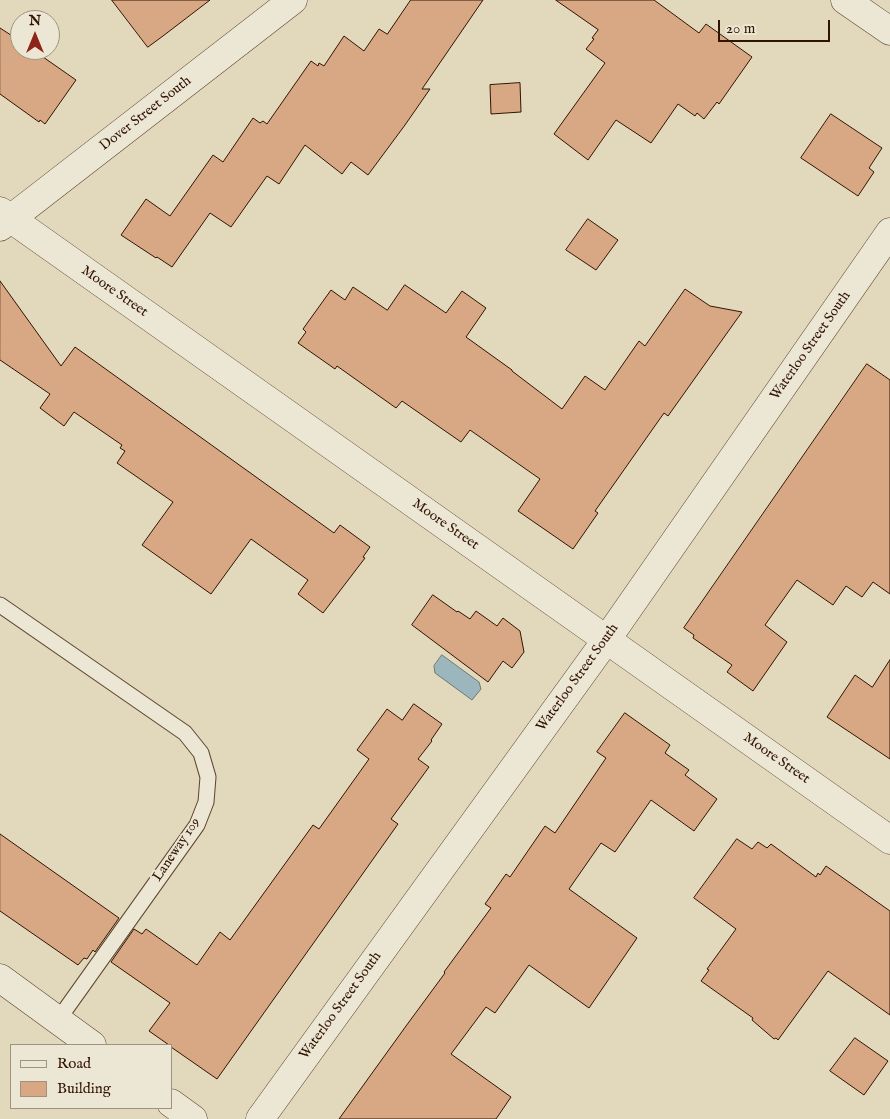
<!DOCTYPE html>
<style>
body{margin:0}
#map{position:relative;width:890px;height:1119px;overflow:hidden;background:#e2d9bd;font-family:"IM FELL English",serif}
canvas{display:block}
.legend{position:absolute;left:10px;top:1044px;width:162px;height:65px;box-sizing:border-box;background:#ece6d4;border:1px solid #a1927f;margin:0;padding:6px 9px;list-style:none;font-size:15px;color:#311400}
.legend li{display:flex;align-items:center;gap:10px;height:25px}
.legend b{width:25px;border:1px solid #a1927f}
.north{position:absolute;left:10px;top:10px;width:50px;height:50px;box-sizing:border-box;background:#ece6d4;border:1px solid #a1927f;border-radius:50%;rotate:0deg;font-size:14px;font-weight:700;line-height:20px;text-align:center;color:#311400}
.north::after{content:'';display:block;margin:auto;width:18px;height:22px;background:#8f2418;clip-path:polygon(50% 0,100% 100%,50% 72%,0 100%)}
.scale{position:absolute;left:718px;top:20px;width:112px;height:22px;box-sizing:border-box;border:2px solid #311400;border-top:0;padding-left:6px;font-size:15px;line-height:18px;white-space:nowrap;color:#311400;-webkit-text-stroke:4px #ece6d4;paint-order:stroke}
</style>
<div id="map">
<canvas width="890" height="1119"></canvas>
<ul class="legend">
<li><b style="height:6px;background:#ece6d4"></b>Road</li>
<li><b style="height:14px;background:#d8a784"></b>Building</li>
</ul>
<div class="north">N</div>
<div class="scale">20 m</div>
</div>
<script>
const ctx = document.querySelector('canvas').getContext('2d');
ctx.lineJoin = 'round';
function fill(path, color) { ctx.fillStyle = color; ctx.fill(path, 'evenodd'); }
function stroke(path, color, width, dash) { ctx.strokeStyle = color; ctx.lineWidth = width; ctx.lineCap = dash ? 'butt' : 'round'; ctx.setLineDash(dash || []); ctx.stroke(path); }
function drawText(font, color, halo, rows, align = 'center') {
  ctx.font = font + ' "IM FELL English",serif'; ctx.lineWidth = 4; ctx.setLineDash([]); ctx.textBaseline = 'middle'; ctx.strokeStyle = halo; ctx.fillStyle = color; for (const [text, x, y, turn = 0] of rows) {
    ctx.save(); ctx.translate(x, y); ctx.rotate((+turn || 0) * Math.PI / 180); ctx.textAlign = isNaN(turn) ? turn : align; if (halo) ctx.strokeText(text, 0, 0); ctx.fillText(text, 0, 0); ctx.restore();
  }
}
const water = new Path2D(`
 M442,655L479,682L481,689L472,700L435,673L434,666Z`);
fill(water, '#9bb7bd');
stroke(water, '#717671', 1);
const building = new Path2D(`
 M112,0H210L163,36L148,47Z
 M411,0H483L422,89H430L405,125L368,175L351,162L342,174L305,145L279,184L267,176L231,227L210,213L172,267L157,257L156,258L121,235L146,199L170,216L213,155L223,162L253,118L260,123L263,121L267,124L311,61L318,66L319,63L324,66L344,36L364,51L379,29L387,34Z
 M556,0H654L699,33L706,24L752,57L719,104L717,102L704,119L697,113L695,116L678,104L651,143L616,120L588,160L554,134L605,63L586,49L594,39L592,38L598,30Z
 M0,28L20,41V50H33L76,80L45,124L40,120L39,122L0,94Z
 M520,83L521,112L491,114L490,85Z
 M831,114L882,148L869,168L874,172L858,196L801,158Z
 M588,219L618,240L596,270L566,250Z
 M0,281L61,366L75,347L334,533L340,525L370,547L363,557L365,558L323,613L298,594L308,580L251,539L211,594L142,545L173,502L117,463L125,451L120,448L122,445L74,412L64,426L40,408L50,394L0,360Z
 M405,285L446,313L462,291L486,308L466,337L512,370V371L562,409L585,376L605,390L639,341L645,346L685,289L710,306L742,312L668,416L664,413L595,511L598,513L573,549L518,511L540,479L470,430L461,442L402,401L396,408L337,366L335,369L298,343L306,332L303,329L331,290L345,300L353,287L387,310Z
 M867,364L890,380V594L873,582L862,597L846,586L833,605L797,580L765,625L787,642L753,691L727,672L732,665L693,638L694,635L684,628Z
 M433,595L457,612L458,611L470,619L476,611L497,626L503,618L520,631L524,652L512,668L503,661L488,682L412,625Z
 M890,660V759L827,717L855,675L872,687Z
 M414,704L442,724L431,740L432,741L418,759L429,767L391,819L398,824L217,1079L171,1047V1045H169L149,1031L170,1003L111,962L134,929L142,934L146,929L197,965L220,932L230,940L313,825L319,829L369,759L357,750L387,709L402,720Z
 M625,713L670,745L665,753L689,770L685,775L717,799L694,831L651,800L615,852L601,843L569,889L637,938L589,1008L529,965L495,1013L486,1007L451,1054L511,1097L496,1119H339L406,1026L445,973L444,972L491,908L485,904L506,874L510,877L545,826L555,833L606,758L597,752Z
 M0,834L119,918L95,952L93,950L87,959L84,958L78,965L0,911Z
 M737,839L752,849L758,842L767,848L771,844L816,877L818,873L820,875L826,866L890,911V1015L828,971L778,1040L776,1038L774,1039L752,1020L753,1018L701,981L709,970L707,969L736,929L694,898Z
 M855,1038L888,1061L864,1095L830,1071Z`);
fill(building, '#d8a784');
stroke(building, '#311400', 1);
const service = new Path2D(`
 M0,605L185,733L201,753L208,777L206,802L197,825L58,1020`);
const minor = new Path2D(`
 M845,0L890,31
 M0,211L890,840
 M0,227L293,0
 M0,978L92,1045
 M171,1103L193,1119
 M260,1119L607,639L890,232`);
stroke(service, '#5d452f', 17);
stroke(minor, '#5d452f', 29);
stroke(service, '#ece6d4', 15);
stroke(minor, '#ece6d4', 28);
drawText('14px', '#311400', '#ece6d4', [
 ["Dover Street South",146,114,-38],
 ["Moore Street",114,292,35],
 ["Waterloo Street South",811,346,-55],
 ["Moore Street",445,525,35],
 ["Waterloo Street South",578,678,-54],
 ["Moore Street",776,759,35],
 ["Laneway 109",177,850,-56],
 ["Waterloo Street South",341,1006,-54]
]);
</script>
